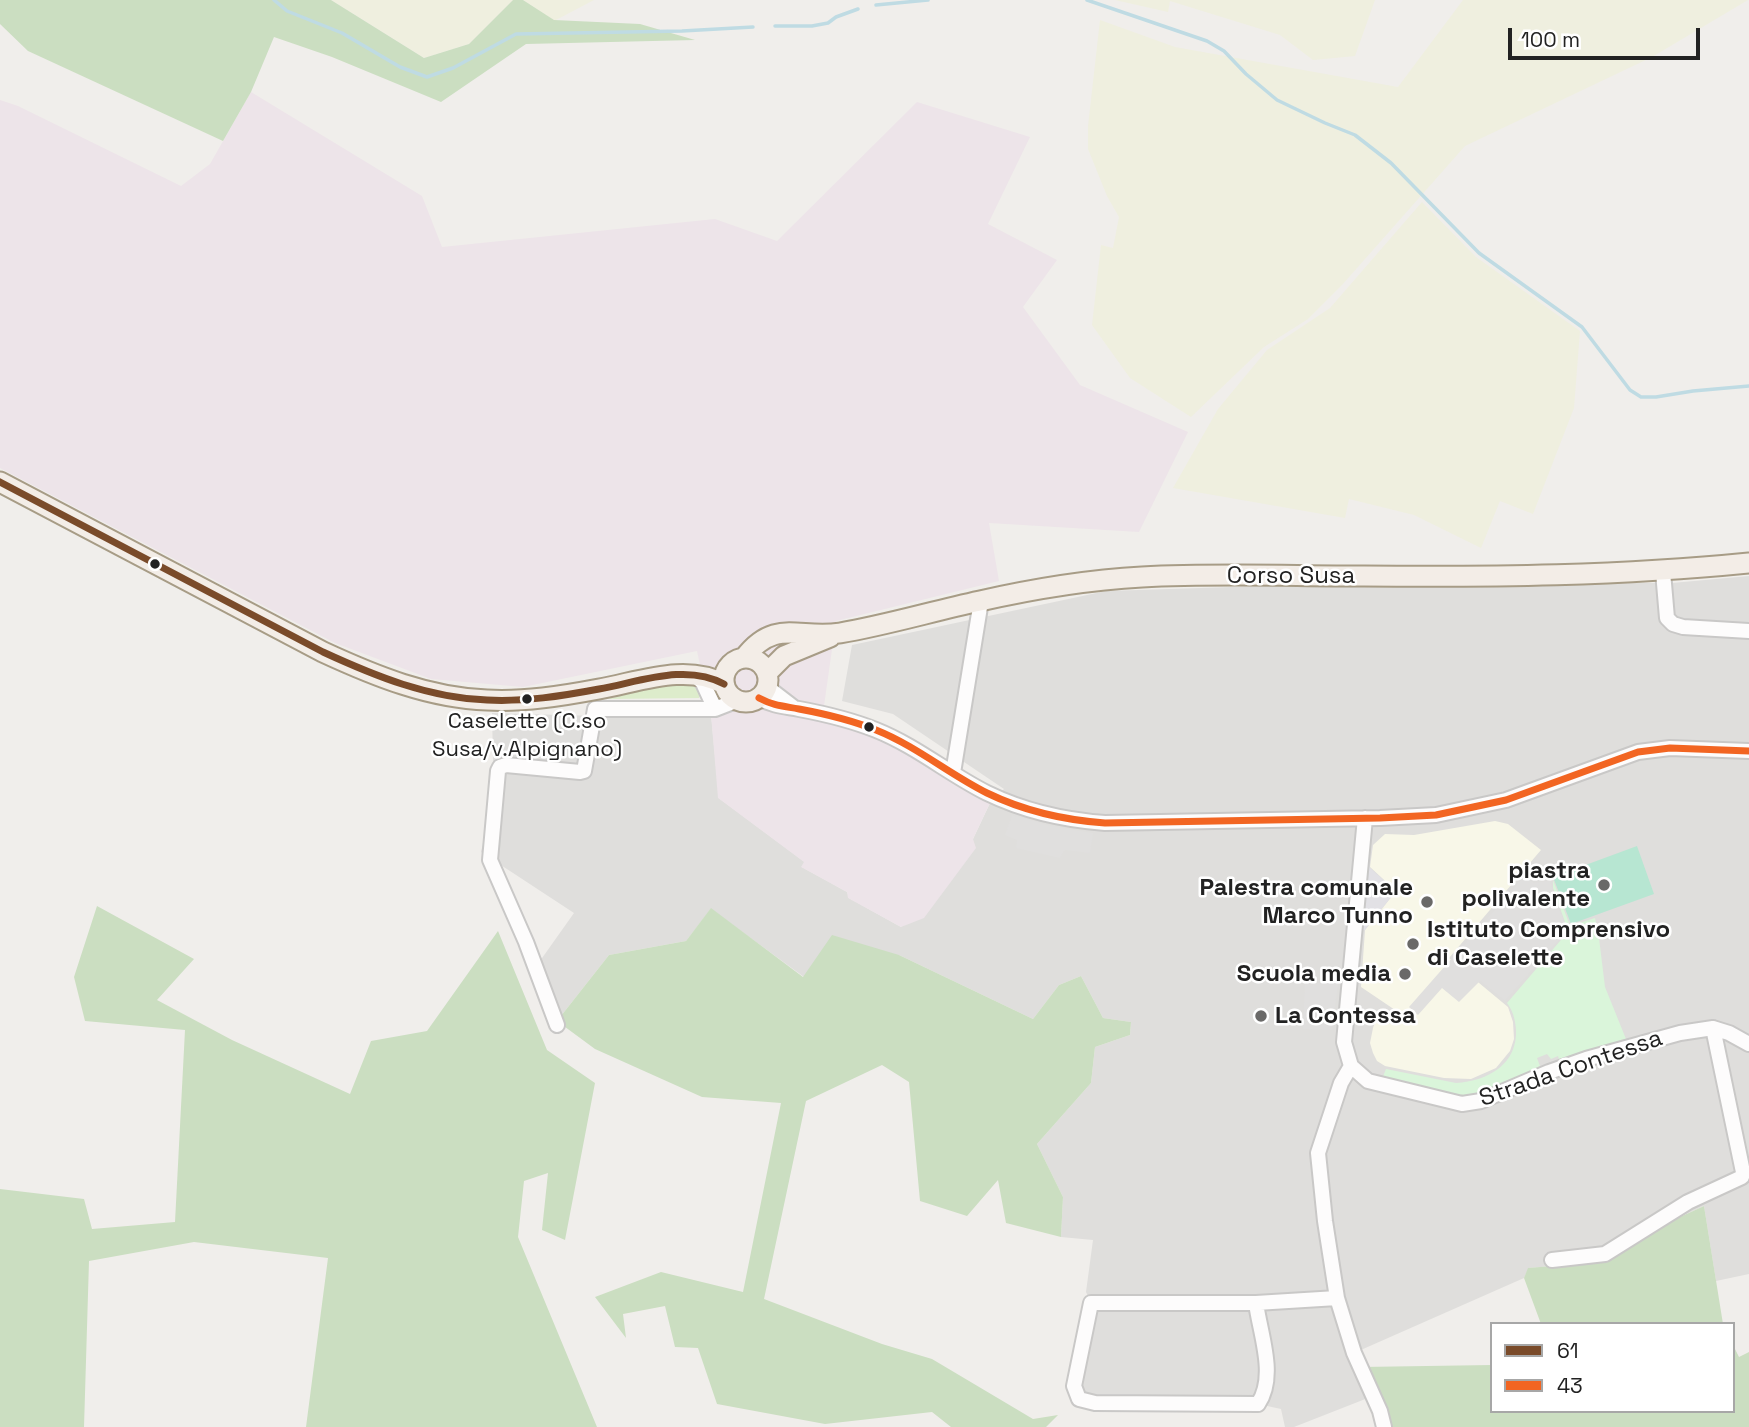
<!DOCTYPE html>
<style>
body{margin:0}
#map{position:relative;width:1749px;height:1427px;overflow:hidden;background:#f0eeeb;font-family:"Space Grotesk",sans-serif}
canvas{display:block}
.legend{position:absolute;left:1490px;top:1322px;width:245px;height:91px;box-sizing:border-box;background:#fff;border:2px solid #a7a7a7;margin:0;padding:9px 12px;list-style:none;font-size:21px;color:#222}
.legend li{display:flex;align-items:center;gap:14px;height:35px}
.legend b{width:35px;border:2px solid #a7a7a7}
.scale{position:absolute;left:1508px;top:28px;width:192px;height:32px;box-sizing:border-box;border:4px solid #222;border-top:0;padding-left:9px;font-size:21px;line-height:24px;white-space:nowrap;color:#222;-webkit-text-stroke:5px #fff;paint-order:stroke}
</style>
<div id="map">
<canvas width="1749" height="1427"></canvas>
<ul class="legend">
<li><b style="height:9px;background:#7a4b2a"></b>61</li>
<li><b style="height:9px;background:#f26522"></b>43</li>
</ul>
<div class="scale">100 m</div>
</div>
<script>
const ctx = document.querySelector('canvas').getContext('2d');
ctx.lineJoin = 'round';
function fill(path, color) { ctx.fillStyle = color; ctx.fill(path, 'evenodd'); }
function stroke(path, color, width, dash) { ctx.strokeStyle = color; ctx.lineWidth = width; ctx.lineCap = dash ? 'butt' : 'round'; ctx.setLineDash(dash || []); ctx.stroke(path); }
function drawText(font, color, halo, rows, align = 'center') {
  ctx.font = font + ' "Space Grotesk",sans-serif'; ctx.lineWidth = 5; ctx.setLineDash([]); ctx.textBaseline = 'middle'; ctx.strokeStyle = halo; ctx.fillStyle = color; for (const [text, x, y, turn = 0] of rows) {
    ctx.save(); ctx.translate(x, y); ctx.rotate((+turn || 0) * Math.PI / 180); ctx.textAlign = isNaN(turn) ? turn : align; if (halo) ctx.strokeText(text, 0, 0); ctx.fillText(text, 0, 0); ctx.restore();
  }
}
fill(new Path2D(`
 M1749,576V1274L1716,1281L1704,1206L1680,1217L1601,1262L1529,1268L1524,1278L1354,1353L1373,1396L1294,1427H1285L1281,1409L1258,1404L1079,1399L1091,1303L1086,1292L1093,1240L1061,1237L1063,1197L1037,1144L1091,1083L1095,1047L1130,1035L1131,1022L1103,1018L1081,976L1059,985L1033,1019L899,955L804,977L711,909L686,941L609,955L557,1021L535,968L574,913L481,852L490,813L493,760L492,713L598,716L711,714L719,798L805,862L802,867L847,892L849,898L901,927L973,839L990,803L1004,789L893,714L842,701L852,645L1106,591L1390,582L1672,583Z`), '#dfdedc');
fill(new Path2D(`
 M251,92L422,196L442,247L715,219L777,241L917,102L1030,137L988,224L1057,260L1023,307L1080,385L1188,432L1139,532L989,523L999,581L836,621L822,720L867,735L912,755L990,803L973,839L976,848L924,918L901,927L848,898L847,892L801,867L804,862L718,798L711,714L697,651L523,687L431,679L335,643L0,468V100L18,106L181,186L210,164Z`), '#ede4e9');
fill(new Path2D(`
 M1495,821L1508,824L1541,850L1449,958L1508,1007L1513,1022L1514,1039L1510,1051L1496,1068L1471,1079L1444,1078L1385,1066L1377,1061L1373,1053L1370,1043L1373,1028L1376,1019L1392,1024L1401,1014L1361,987L1365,930L1396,891L1370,867L1373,845L1385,834L1414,835Z`), '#f8f7e8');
fill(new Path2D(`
 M331,0H513L469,44L424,58Z
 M523,0H594L554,21Z
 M1115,0H1375L1355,56L1313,60L1280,35L1170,1L1168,12Z
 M1463,0H1748L1652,57L1465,146L1342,285L1308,319L1264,347L1191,417L1130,378L1092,325L1101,245L1113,248L1119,217L1107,196L1088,149V126L1100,20L1175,47L1398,87Z
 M1422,202L1476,257L1580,331L1574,408L1533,514L1500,501L1481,548L1414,515L1349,499L1345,518L1173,488L1218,409L1267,350L1330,308Z`), '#efefdf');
fill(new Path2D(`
 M685,681L698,687L701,693L699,698L607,699Z`), '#ddeccb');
fill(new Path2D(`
 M0,0H331L424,58L469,44L513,0H523L554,20L640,24L695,40L526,44L441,102L332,57L274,37L251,92L223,141L28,51L0,24Z
 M97,906L194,959L157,1000L232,1040L350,1094L371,1041L427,1031L498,931L547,1050L595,1083L565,1240L542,1230L548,1173L524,1181L518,1237L597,1427H306L328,1258L194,1242L89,1261L84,1427H0V1189L84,1199L92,1229L175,1222L185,1030L85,1021L74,977Z
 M711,908L803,977L832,935L899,955L1033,1019L1059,985L1081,976L1103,1018L1131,1022L1130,1035L1095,1047L1091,1083L1037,1144L1063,1197L1061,1237L1006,1223L998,1180L967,1216L920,1201L909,1082L882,1065L806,1101L764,1299L882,1344L932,1359L1033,1419L1058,1415L1046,1427H951L932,1412L825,1424L717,1404L698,1348L675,1347L665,1306L623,1314L626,1338L595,1297L661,1272L743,1292L781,1103L702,1097L595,1049L557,1021L609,955L686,941Z
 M1704,1206L1723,1324H1541L1524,1278L1528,1268L1601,1262L1680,1217Z
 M1733,1345L1739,1357L1749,1352V1427H1384L1361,1367L1492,1365V1411H1733Z`), '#cbdec1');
fill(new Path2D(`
 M1553,880L1570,926L1595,918L1599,938L1605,987L1626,1039L1559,1059L1558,1056L1551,1059L1547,1054L1537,1058L1540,1066C1518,1077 1494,1092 1469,1095C1444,1098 1407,1085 1382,1079L1386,1069L1456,1083C1488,1081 1518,1064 1516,1029C1515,1019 1513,1011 1507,1003L1566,934L1561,927L1565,922L1553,888Z`), '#daf5da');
fill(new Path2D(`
 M1637,846L1654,894L1571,924L1553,877Z`), '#b7e6d2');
fill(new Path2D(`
 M1012,815L1051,826L1093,833L1090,853L1065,850L1060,858L1016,848L1017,840L1005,835Z
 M1525,875L1534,883L1550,881L1564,922L1559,927L1565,933L1505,1001L1480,981L1459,1002L1442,988L1418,1015L1409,1007Z
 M1305,983L1338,984L1332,1030L1303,1029Z`), '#e0dfde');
fill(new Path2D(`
 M1369,867L1396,891L1365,930H1363Z`), '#e2e1e5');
stroke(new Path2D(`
 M274,0L287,11L342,33L400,67L427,77L453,68L516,34L682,31L753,27
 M1087,0L1207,41L1224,51L1246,74L1277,100L1325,123L1355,135L1391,163L1479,253L1582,327L1630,390L1641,397H1656L1693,391L1749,386
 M876,5L928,0
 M775,26H812L828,23L836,17L858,9`), '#bfdbe3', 3.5);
const minor = new Path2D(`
 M1663,572L1667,618L1673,624L1683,627L1749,631
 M695,675L703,683L715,709
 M767,687L793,707
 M759,698C774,706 783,706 799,709C826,714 851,720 876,730C916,746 949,774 987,793C1024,811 1064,820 1105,823L1380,818L1436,815L1506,800L1638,752L1670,748L1749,751
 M595,709H715L738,700
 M953,773L981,601
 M1365,818L1344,1042L1351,1066L1368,1081L1462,1104L1481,1101L1549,1072L1586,1059L1680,1033L1713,1028L1729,1033L1749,1044
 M557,1025L526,942L490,860L498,771L500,767L506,765L580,772L584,771L595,709
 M1552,1260L1605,1254L1688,1202L1742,1177L1743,1172L1713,1028
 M1337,1298L1354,1353L1380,1411L1384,1427
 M1256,1303H1091L1074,1386L1079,1399L1095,1403L1258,1404C1277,1376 1260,1334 1256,1303L1337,1298L1325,1221L1318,1153L1341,1083L1351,1066`);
const major = new Path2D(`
 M0,482L323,652C375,676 429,698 487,700C524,702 562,696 599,689C639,682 686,663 724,684
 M744,658C775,617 800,640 840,633C887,625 933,611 980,601C1033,589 1087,580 1142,577C1215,573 1290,576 1364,576C1493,577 1620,576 1749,563
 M724 680a22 22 0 1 1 44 0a22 22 0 1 1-44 0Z
 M767,673L784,656L830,637`);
stroke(minor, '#c9c8c7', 18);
stroke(major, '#a79c86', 23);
stroke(minor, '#fdfcfc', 14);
stroke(major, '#f3ede7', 19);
stroke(new Path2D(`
 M0,482L323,652C375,676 429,698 487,700C524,702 562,696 599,689C639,682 686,663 724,684`), '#7a4b2a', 7);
stroke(new Path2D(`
 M759,698C774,706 783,706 799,709C826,714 851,720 876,730C916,746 949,774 987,793C1024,811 1064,820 1105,823L1380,818L1436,815L1506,800L1638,752L1670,748L1749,751`), '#f26522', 7);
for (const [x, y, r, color] of [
 [155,564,6,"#222"],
 [527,699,6,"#222"],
 [869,727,6,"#222"],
 [1604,885,7,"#6a6968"],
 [1427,902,7,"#6a6968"],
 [1413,944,7,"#6a6968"],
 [1405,974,7,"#6a6968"],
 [1261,1016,7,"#6a6968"]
]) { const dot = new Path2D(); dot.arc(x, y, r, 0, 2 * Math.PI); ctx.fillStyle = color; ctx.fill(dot); stroke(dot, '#fff', 2.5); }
drawText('22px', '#222', '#fff', [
 ["Caselette (C.so",527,722],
 ["Susa/v.Alpignano)",527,750]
]);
drawText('24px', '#222', '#fff', [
 ["Corso Susa",1291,576],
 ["Strada Contessa",1571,1069,-19]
]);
drawText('bold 24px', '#222', '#fff', [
 ["piastra",1590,871],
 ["polivalente",1590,899],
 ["Palestra comunale",1413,888],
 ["Marco Tunno",1413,916],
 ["Istituto Comprensivo",1427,930,"left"],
 ["di Caselette",1427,958,"left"],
 ["Scuola media",1391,974],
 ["La Contessa",1275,1016,"left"]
], 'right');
</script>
